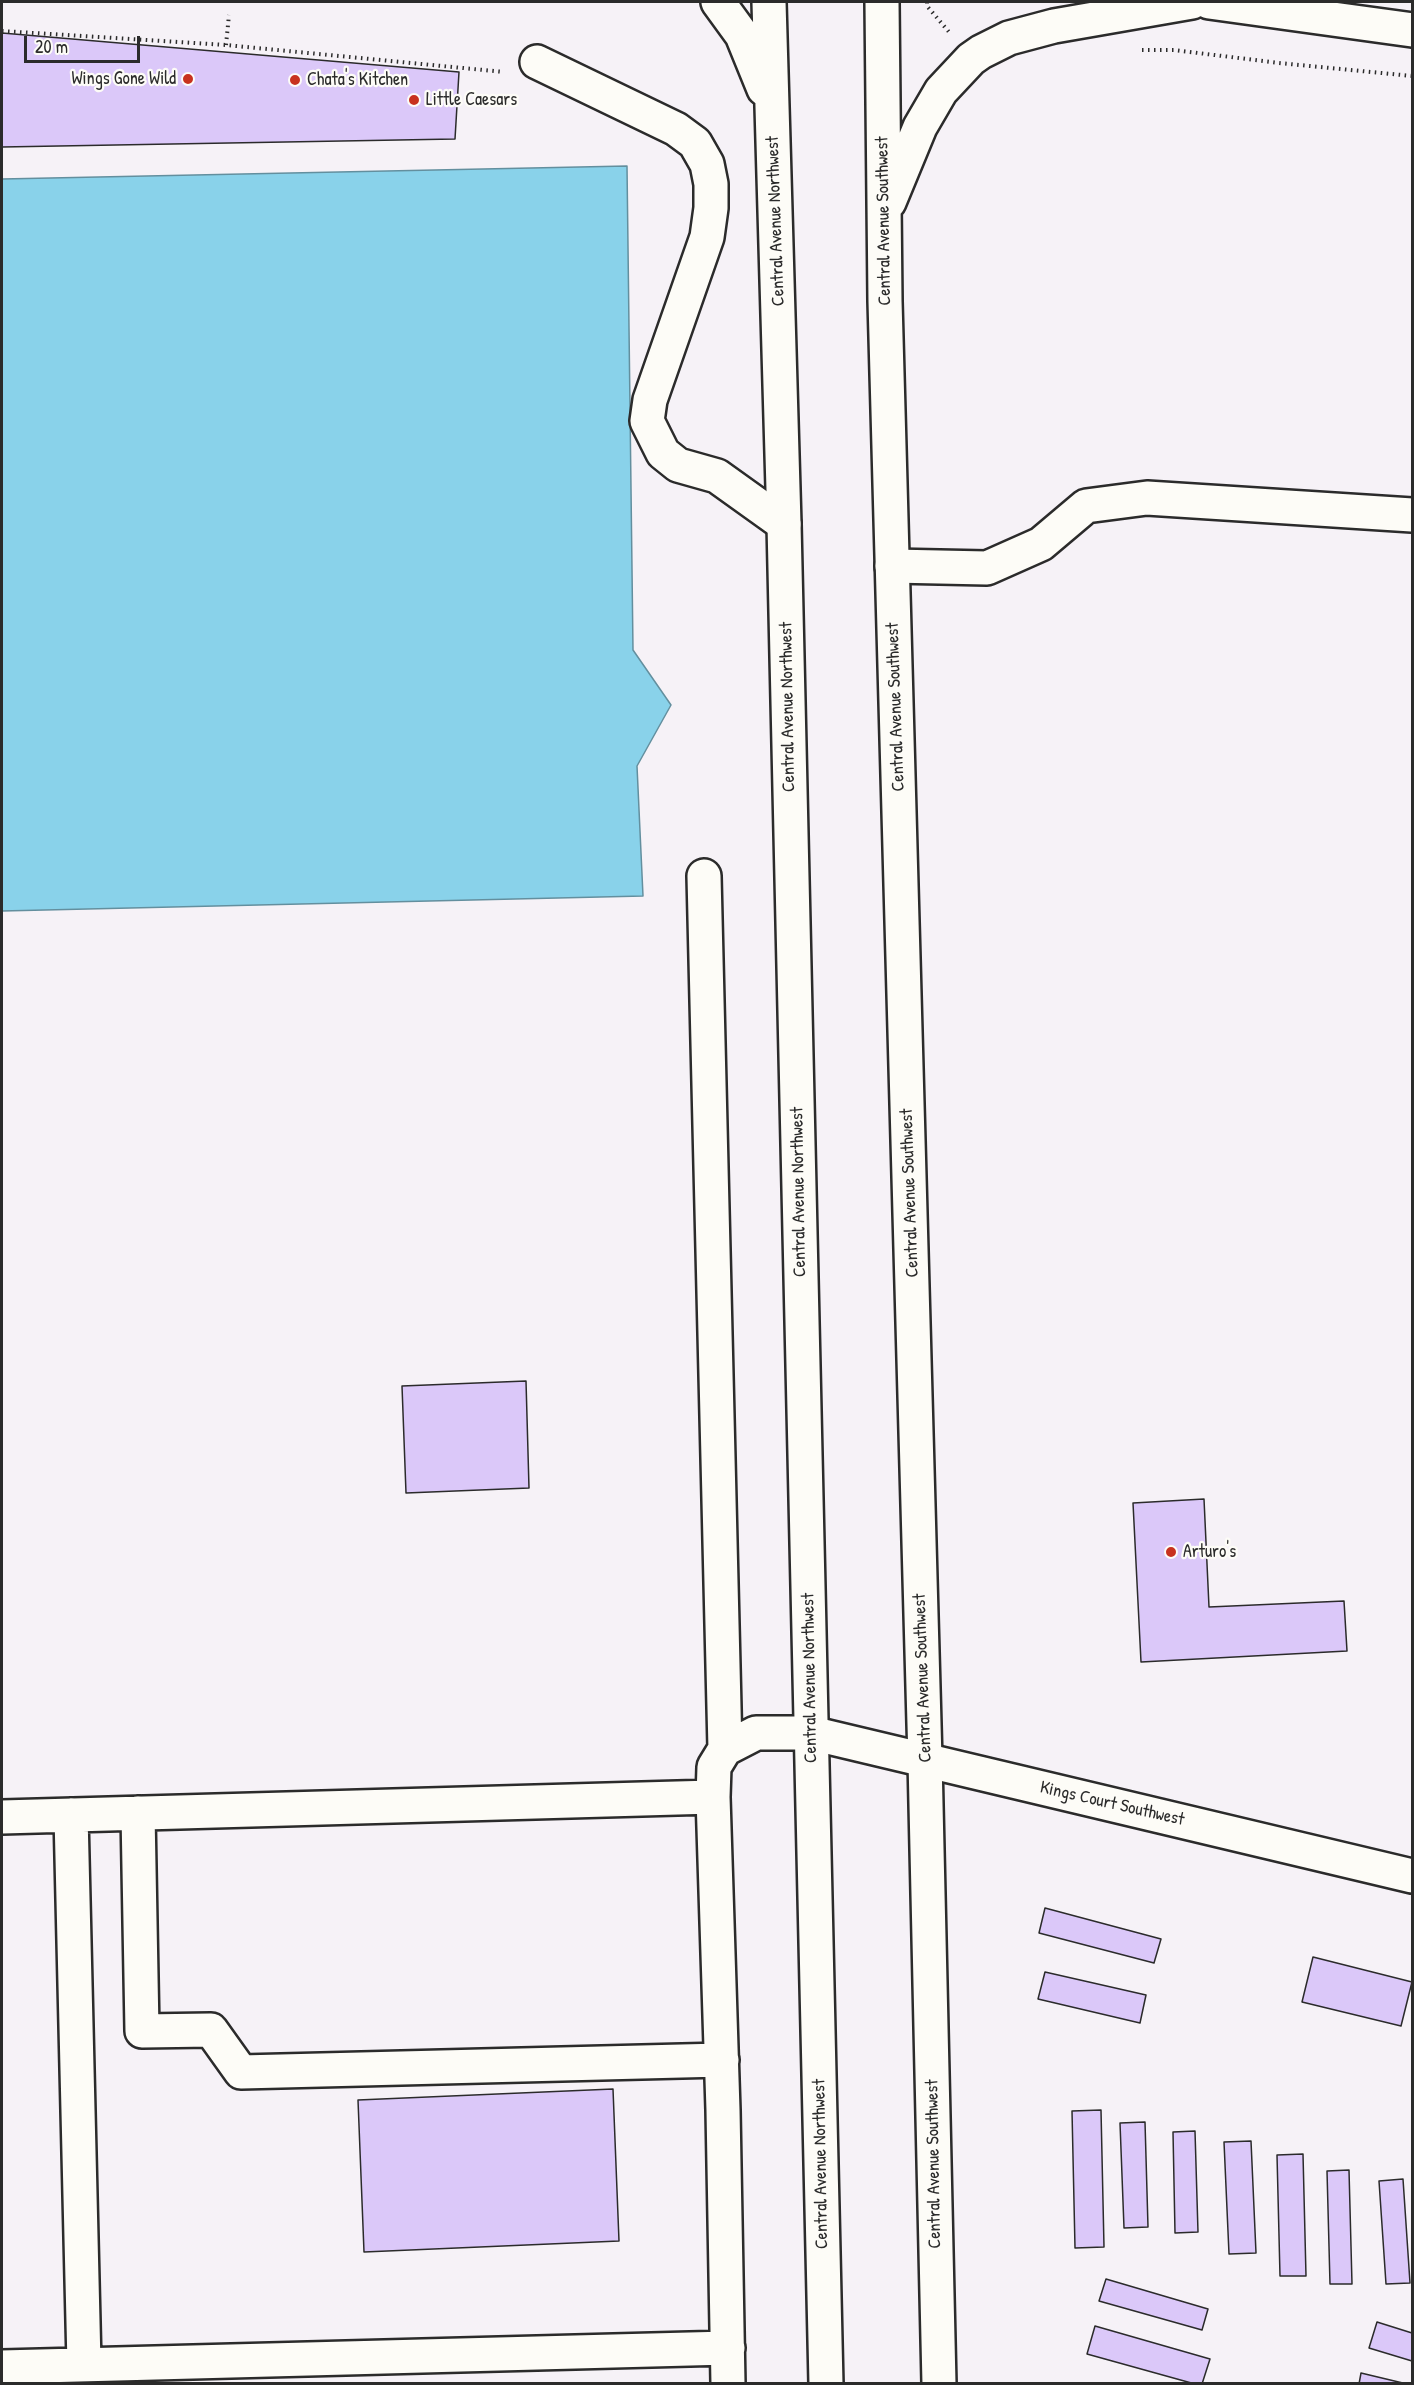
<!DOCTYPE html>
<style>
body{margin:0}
#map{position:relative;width:1414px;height:2385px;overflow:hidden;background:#f6f2f7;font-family:"Patrick Hand",sans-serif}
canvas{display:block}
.frame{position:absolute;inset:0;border:3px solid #2b2b2b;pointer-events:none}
.scale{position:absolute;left:24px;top:36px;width:116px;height:27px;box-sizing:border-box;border:3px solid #2b2b2b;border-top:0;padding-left:8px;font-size:18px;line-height:21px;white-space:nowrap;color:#2b2b2b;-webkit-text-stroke:4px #fdfcf7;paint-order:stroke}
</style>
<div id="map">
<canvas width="1414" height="2385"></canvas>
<div class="frame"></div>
<div class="scale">20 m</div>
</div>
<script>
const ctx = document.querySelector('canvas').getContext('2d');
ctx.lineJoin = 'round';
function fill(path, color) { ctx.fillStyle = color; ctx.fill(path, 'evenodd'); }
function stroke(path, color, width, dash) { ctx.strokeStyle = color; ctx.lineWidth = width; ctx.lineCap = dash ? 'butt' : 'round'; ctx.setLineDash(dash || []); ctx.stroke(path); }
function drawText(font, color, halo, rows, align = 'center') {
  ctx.font = font + ' "Patrick Hand",sans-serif'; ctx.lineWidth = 4.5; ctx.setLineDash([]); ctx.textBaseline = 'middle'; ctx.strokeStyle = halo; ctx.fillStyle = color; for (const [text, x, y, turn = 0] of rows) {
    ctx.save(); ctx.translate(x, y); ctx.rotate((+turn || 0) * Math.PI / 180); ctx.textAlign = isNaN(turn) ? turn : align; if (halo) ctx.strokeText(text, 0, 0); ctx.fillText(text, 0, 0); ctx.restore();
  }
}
const water = new Path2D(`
 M627,166L633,650L671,705L637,766L643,896L2,911V179Z`);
fill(water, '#89d2ea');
stroke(water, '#638f9e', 1.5);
const building = new Path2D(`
 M2,33L459,72L455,139L2,147Z
 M526,1381L529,1488L406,1493L402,1386Z
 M1204,1499L1209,1607L1344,1601L1347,1651L1141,1662L1133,1503Z
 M1045,1908L1161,1939L1154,1963L1039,1933Z
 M1313,1957L1412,1982L1401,2026L1302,2002Z
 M1045,1972L1146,1995L1140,2023L1038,1999Z
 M613,2089L619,2241L364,2252L358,2100Z
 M1101,2110L1104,2247L1075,2248L1072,2111Z
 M1145,2122L1148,2227L1124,2228L1120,2123Z
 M1195,2131L1198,2232L1175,2233L1173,2132Z
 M1251,2141L1256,2253L1229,2254L1224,2142Z
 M1303,2154L1306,2276H1280L1277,2155Z
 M1349,2170L1352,2284H1330L1327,2171Z
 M1403,2179L1410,2283L1386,2284L1379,2181Z
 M1106,2279L1208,2309L1202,2330L1099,2301Z
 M1377,2322L1412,2333V2361L1369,2348Z
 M1095,2326L1210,2359L1202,2384H1195L1087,2354Z
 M1361,2373L1407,2384H1359Z`);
fill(building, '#dbc8f9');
stroke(building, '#2b2b2b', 1.5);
const minor = new Path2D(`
 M537,62L676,129L695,143L707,164L711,184V208L707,237L650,400L647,421L663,453L678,465L717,476L784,524
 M892,566L987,568L1041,544L1086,506L1147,498L1412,515
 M704,876L725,1749
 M138,1813L142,2031L211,2030L241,2072L722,2060
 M71,1815L84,2364
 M2,1817L713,1797
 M2,2367L728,2348
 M728,2384L723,2110L713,1797L714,1767L725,1749L756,1733H811L1412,1876`);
const major = new Path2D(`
 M718,2L742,35L764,89
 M769,2L784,524L826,2384
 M882,2L885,301L925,1760L939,2384
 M1209,2L1412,30
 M889,202L920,127L941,91L971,59L981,52L1009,38L1054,26L1192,2`);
stroke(minor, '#2b2b2b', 38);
stroke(major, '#2b2b2b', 38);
stroke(new Path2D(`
 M927,2V6L949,32
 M2,31L226,45L504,72
 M226,45L229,15
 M1142,50H1174L1279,63L1412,76`), '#2b2b2b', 4, [1.5, 4.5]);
stroke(minor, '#fdfcf7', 33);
stroke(major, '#fdfcf7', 33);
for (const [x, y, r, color] of [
 [188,79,6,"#c8321e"],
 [295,80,6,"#c8321e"],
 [414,100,6,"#c8321e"],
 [1171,1552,6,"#c8321e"]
]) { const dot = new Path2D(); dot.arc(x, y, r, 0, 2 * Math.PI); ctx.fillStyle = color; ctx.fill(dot); stroke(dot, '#fdfcf7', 2); }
drawText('18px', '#2b2b2b', '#fdfcf7', [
 ["Wings Gone Wild",176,79,"right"],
 ["Chata's Kitchen",307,80],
 ["Little Caesars",426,100],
 ["Arturo's",1183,1552]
], 'left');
drawText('18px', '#2b2b2b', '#fdfcf7', [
 ["Central Avenue Northwest",776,221,-92],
 ["Central Avenue Southwest",884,221,-91],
 ["Central Avenue Northwest",788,707,-91],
 ["Central Avenue Southwest",896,707,-92],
 ["Central Avenue Northwest",799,1192,-91],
 ["Central Avenue Southwest",910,1193,-92],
 ["Central Avenue Northwest",810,1678,-91],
 ["Central Avenue Southwest",923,1678,-92],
 ["Kings Court Southwest",1112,1804,13],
 ["Central Avenue Northwest",821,2164,-91],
 ["Central Avenue Southwest",934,2164,-91]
]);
</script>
